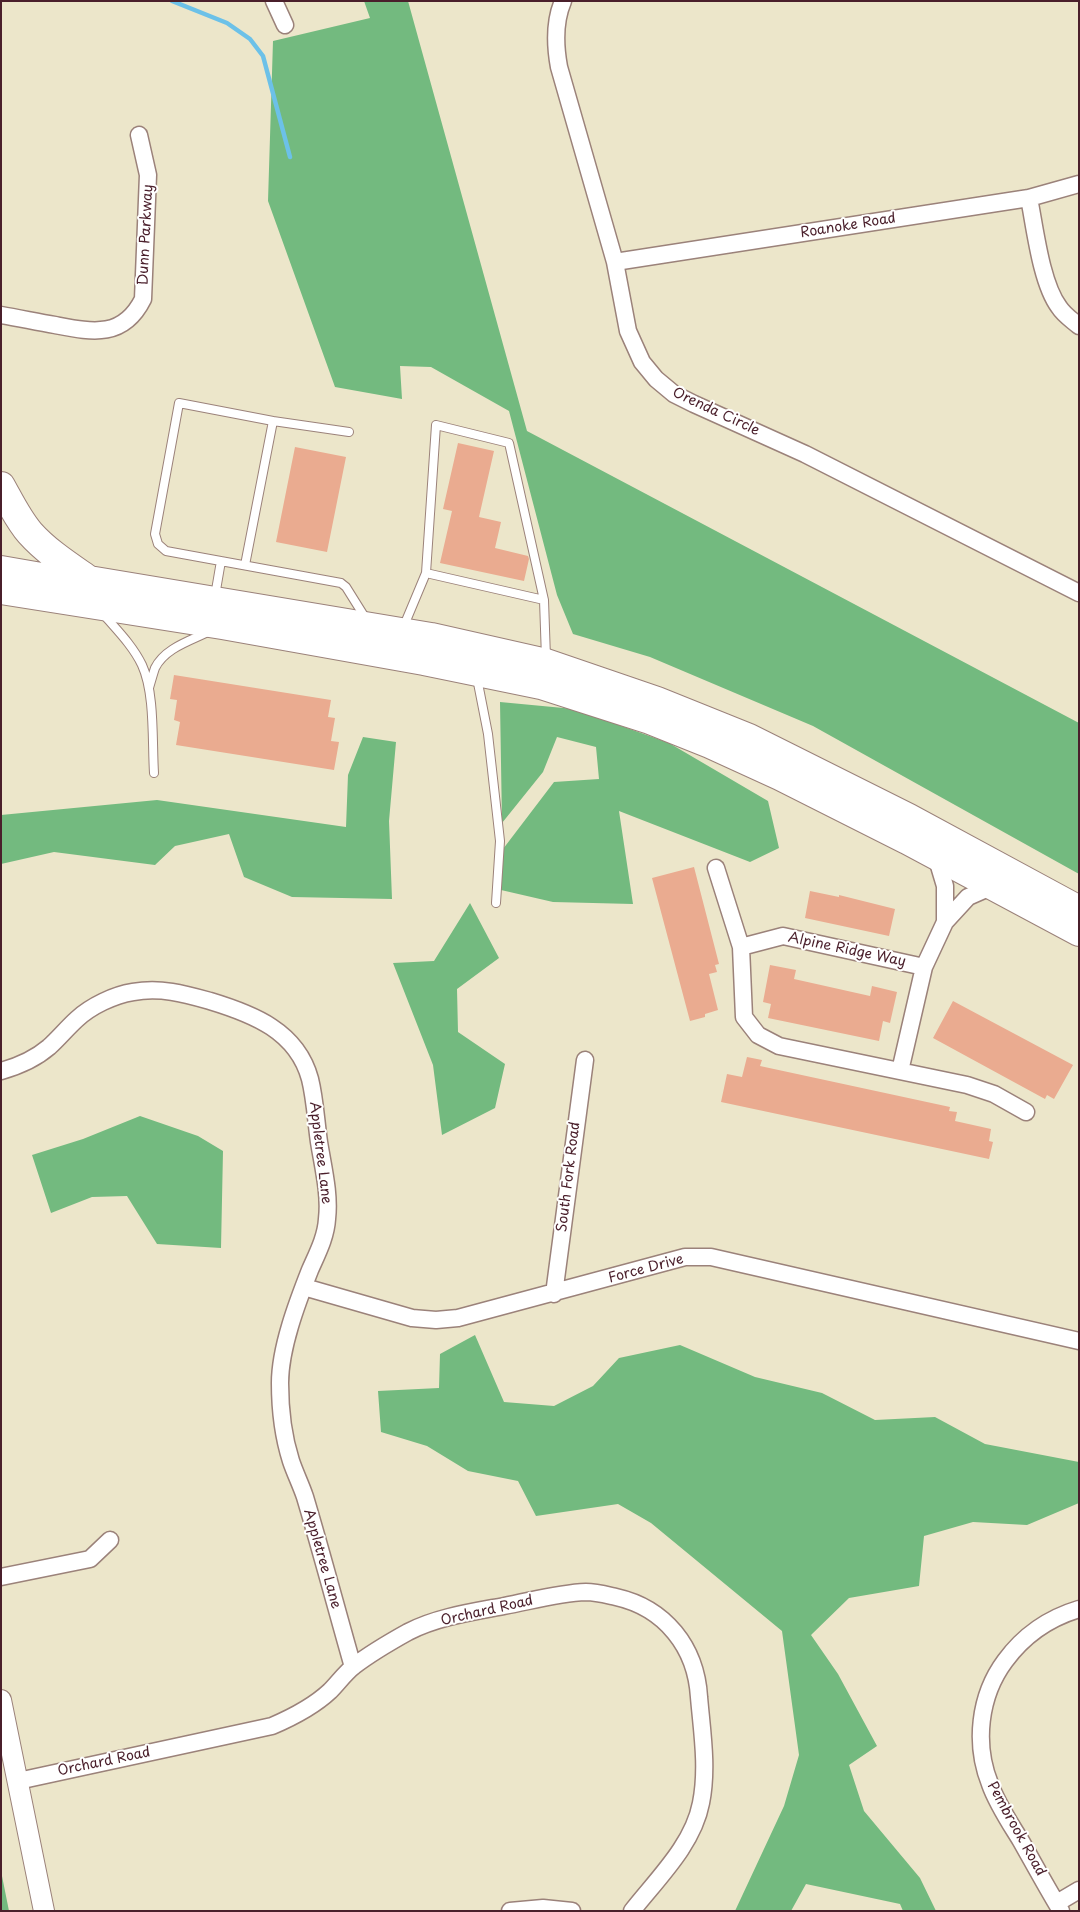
<!DOCTYPE html>
<style>
body{margin:0}
#map{position:relative;width:1080px;height:1912px;overflow:hidden;background:#ece6ca;font-family:"Playpen Sans",sans-serif}
canvas{display:block}
.frame{position:absolute;inset:0;border:2px solid #4a1f2b;pointer-events:none}
</style>
<div id="map">
<canvas width="1080" height="1912"></canvas>
<div class="frame"></div>
</div>
<script>
const ctx = document.querySelector('canvas').getContext('2d');
ctx.lineJoin = 'round';
function fill(path, color) { ctx.fillStyle = color; ctx.fill(path, 'evenodd'); }
function stroke(path, color, width, dash) { ctx.strokeStyle = color; ctx.lineWidth = width; ctx.lineCap = dash ? 'butt' : 'round'; ctx.setLineDash(dash || []); ctx.stroke(path); }
function drawText(font, color, halo, rows, align = 'center') {
  ctx.font = font + ' "Playpen Sans",sans-serif'; ctx.lineWidth = 4; ctx.setLineDash([]); ctx.textBaseline = 'middle'; ctx.strokeStyle = halo; ctx.fillStyle = color; for (const [text, x, y, turn = 0] of rows) {
    ctx.save(); ctx.translate(x, y); ctx.rotate((+turn || 0) * Math.PI / 180); ctx.textAlign = isNaN(turn) ? turn : align; if (halo) ctx.strokeText(text, 0, 0); ctx.fillText(text, 0, 0); ctx.restore();
  }
}
fill(new Path2D(`
 M364,1H408L527,431L1079,723V874L813,726L650,657L573,634L557,595L509,411L431,367L400,366L402,399L335,387L268,201L273,41L370,18Z
 M500,702L574,709L669,743L768,801L779,848L750,862L619,811L633,904L553,902L501,890L503,849L554,782L599,779L596,747L557,737L543,772L502,823Z
 M363,737L396,742L389,821L392,899L292,897L244,877L229,834L175,846L155,865L54,852L1,864V815L157,800L346,827L348,775Z
 M470,903L499,958L457,989L458,1032L505,1064L495,1108L442,1135L433,1065L393,963L434,961Z
 M140,1116L198,1136L223,1151L221,1248L157,1244L127,1196L92,1197L51,1213L32,1155L83,1139Z
 M475,1335L504,1402L554,1406L593,1386L619,1358L680,1345L755,1377L822,1393L875,1420L935,1417L985,1444L1079,1462V1503L1027,1525L973,1522L924,1536L919,1586L849,1598L811,1635L838,1674L877,1746L849,1765L864,1811L920,1878L936,1911H903L900,1904L806,1884L791,1911H735L784,1806L799,1755L782,1631L651,1523L618,1504L536,1516L518,1481L468,1471L427,1446L381,1432L378,1391L439,1388L440,1354Z
 M1,1871L9,1911H1Z`), '#73ba7f');
stroke(new Path2D(`
 M172,1L227,23L250,39L263,56L290,157`), '#6cc1e8', 4.5);
fill(new Path2D(`
 M458,443L494,451L479,517L501,522L495,548L528,556L529,559L524,581L440,563L452,511L443,509Z
 M295,447L346,457L327,552L276,542Z
 M174,675L331,700L328,717L335,718L331,741L339,742L334,770L176,745L180,722L174,720L177,700L170,699Z
 M694,867L719,964L715,965L717,972L709,974L718,1010L705,1014V1017L690,1021L652,878Z
 M810,891L839,897V895L895,909L889,936L805,918Z
 M770,965L796,970L794,979L870,996L872,986L897,992L890,1023L883,1021L879,1041L768,1018L771,1004L763,1002Z
 M953,1001L1073,1065L1054,1099L1047,1095L1045,1099L933,1038Z
 M747,1057L762,1060L760,1066L950,1107L949,1111L957,1112L955,1121L991,1129L989,1141L993,1142L989,1159L721,1102L727,1074L742,1077Z`), '#eaab90');
const service = new Path2D(`
 M349,432L273,421L179,403L155,534L158,544L166,551L341,583L346,587L366,619
 M245,565L273,421
 M426,573L544,600L546,658
 M215,596L221,561
 M104,615C117,630 133,646 142,665C155,693 152,741 154,773
 M403,628L426,573L436,425L509,443L544,600
 M477,678L488,734L500,841L496,903
 M149,688C151,681 153,674 155,668C165,648 190,641 208,632`);
const minor = new Path2D(`
 M274,1L285,25
 M563,1C554,22 555,45 559,67L615,262L628,331L642,362L656,379L674,394L694,404L805,454L1079,593
 M1029,198C1035,228 1041,283 1059,307C1064,315 1072,320 1079,326
 M615,262L1029,198L1079,184
 M1,315C19,318 37,322 55,325C92,332 123,339 143,299L148,175L139,135
 M936,856L945,886V922
 M716,868L741,947L744,1017L758,1035L779,1046L967,1085L994,1094L1026,1112
 M741,947L783,936L924,967
 M1,1071C19,1066 35,1059 49,1047C59,1038 67,1028 77,1019C91,1006 114,995 133,992C161,987 185,994 210,1001C253,1014 297,1031 310,1079C315,1099 316,1121 319,1142C323,1167 330,1194 327,1219C326,1237 317,1254 310,1270C297,1303 280,1348 280,1383C280,1410 283,1436 291,1461C295,1473 301,1485 305,1497C322,1554 337,1611 353,1667
 M900,1071L924,967L945,922L968,897L993,886
 M304,1287L412,1318L436,1320L458,1318L685,1257H711L1079,1341
 M554,1294L585,1060
 M1,1577L90,1559L110,1540
 M18,1781L272,1726C293,1717 313,1707 330,1691C338,1683 345,1673 354,1666C371,1653 390,1642 408,1632C437,1617 472,1612 504,1606C531,1601 558,1593 586,1592C596,1592 607,1595 616,1597C665,1608 696,1647 699,1697C702,1732 708,1768 701,1803C693,1845 657,1879 632,1911
 M1057,1903L1079,1890
 M510,1911L543,1908L572,1911
 M1061,1911C1047,1888 1034,1864 1021,1841C1010,1823 997,1804 990,1784C974,1744 979,1696 1005,1661C1024,1635 1049,1618 1079,1609`);
const tertiary = new Path2D(`
 M1,1700L44,1911`);
const trunk = new Path2D(`
 M1,486C10,502 18,519 30,533C47,552 69,566 89,580
 M1,570L70,582L89,580L431,637L546,663L657,701L749,738L909,818L1079,910
 M1,590L222,625L424,661L541,685L650,720L710,744L780,776L907,840L1079,932`);
stroke(service, '#9b827a', 10);
stroke(minor, '#9b827a', 19);
stroke(tertiary, '#9b827a', 22);
stroke(trunk, '#9b827a', 30);
stroke(service, '#fff', 8);
stroke(minor, '#fff', 16);
stroke(tertiary, '#fff', 20);
stroke(trunk, '#fff', 28);
drawText('14px', '#4a1f2b', '#fff', [
 ["Roanoke Road",848,226,-9],
 ["Dunn Parkway",146,235,-87],
 ["Orenda Circle",716,412,25],
 ["Alpine Ridge Way",847,950,12],
 ["Appletree Lane",320,1153,83],
 ["South Fork Road",569,1177,-83],
 ["Force Drive",646,1269,-15],
 ["Appletree Lane",322,1559,74],
 ["Orchard Road",487,1611,-13],
 ["Orchard Road",104,1762,-12],
 ["Pembrook Road",1016,1829,61]
]);
</script>
